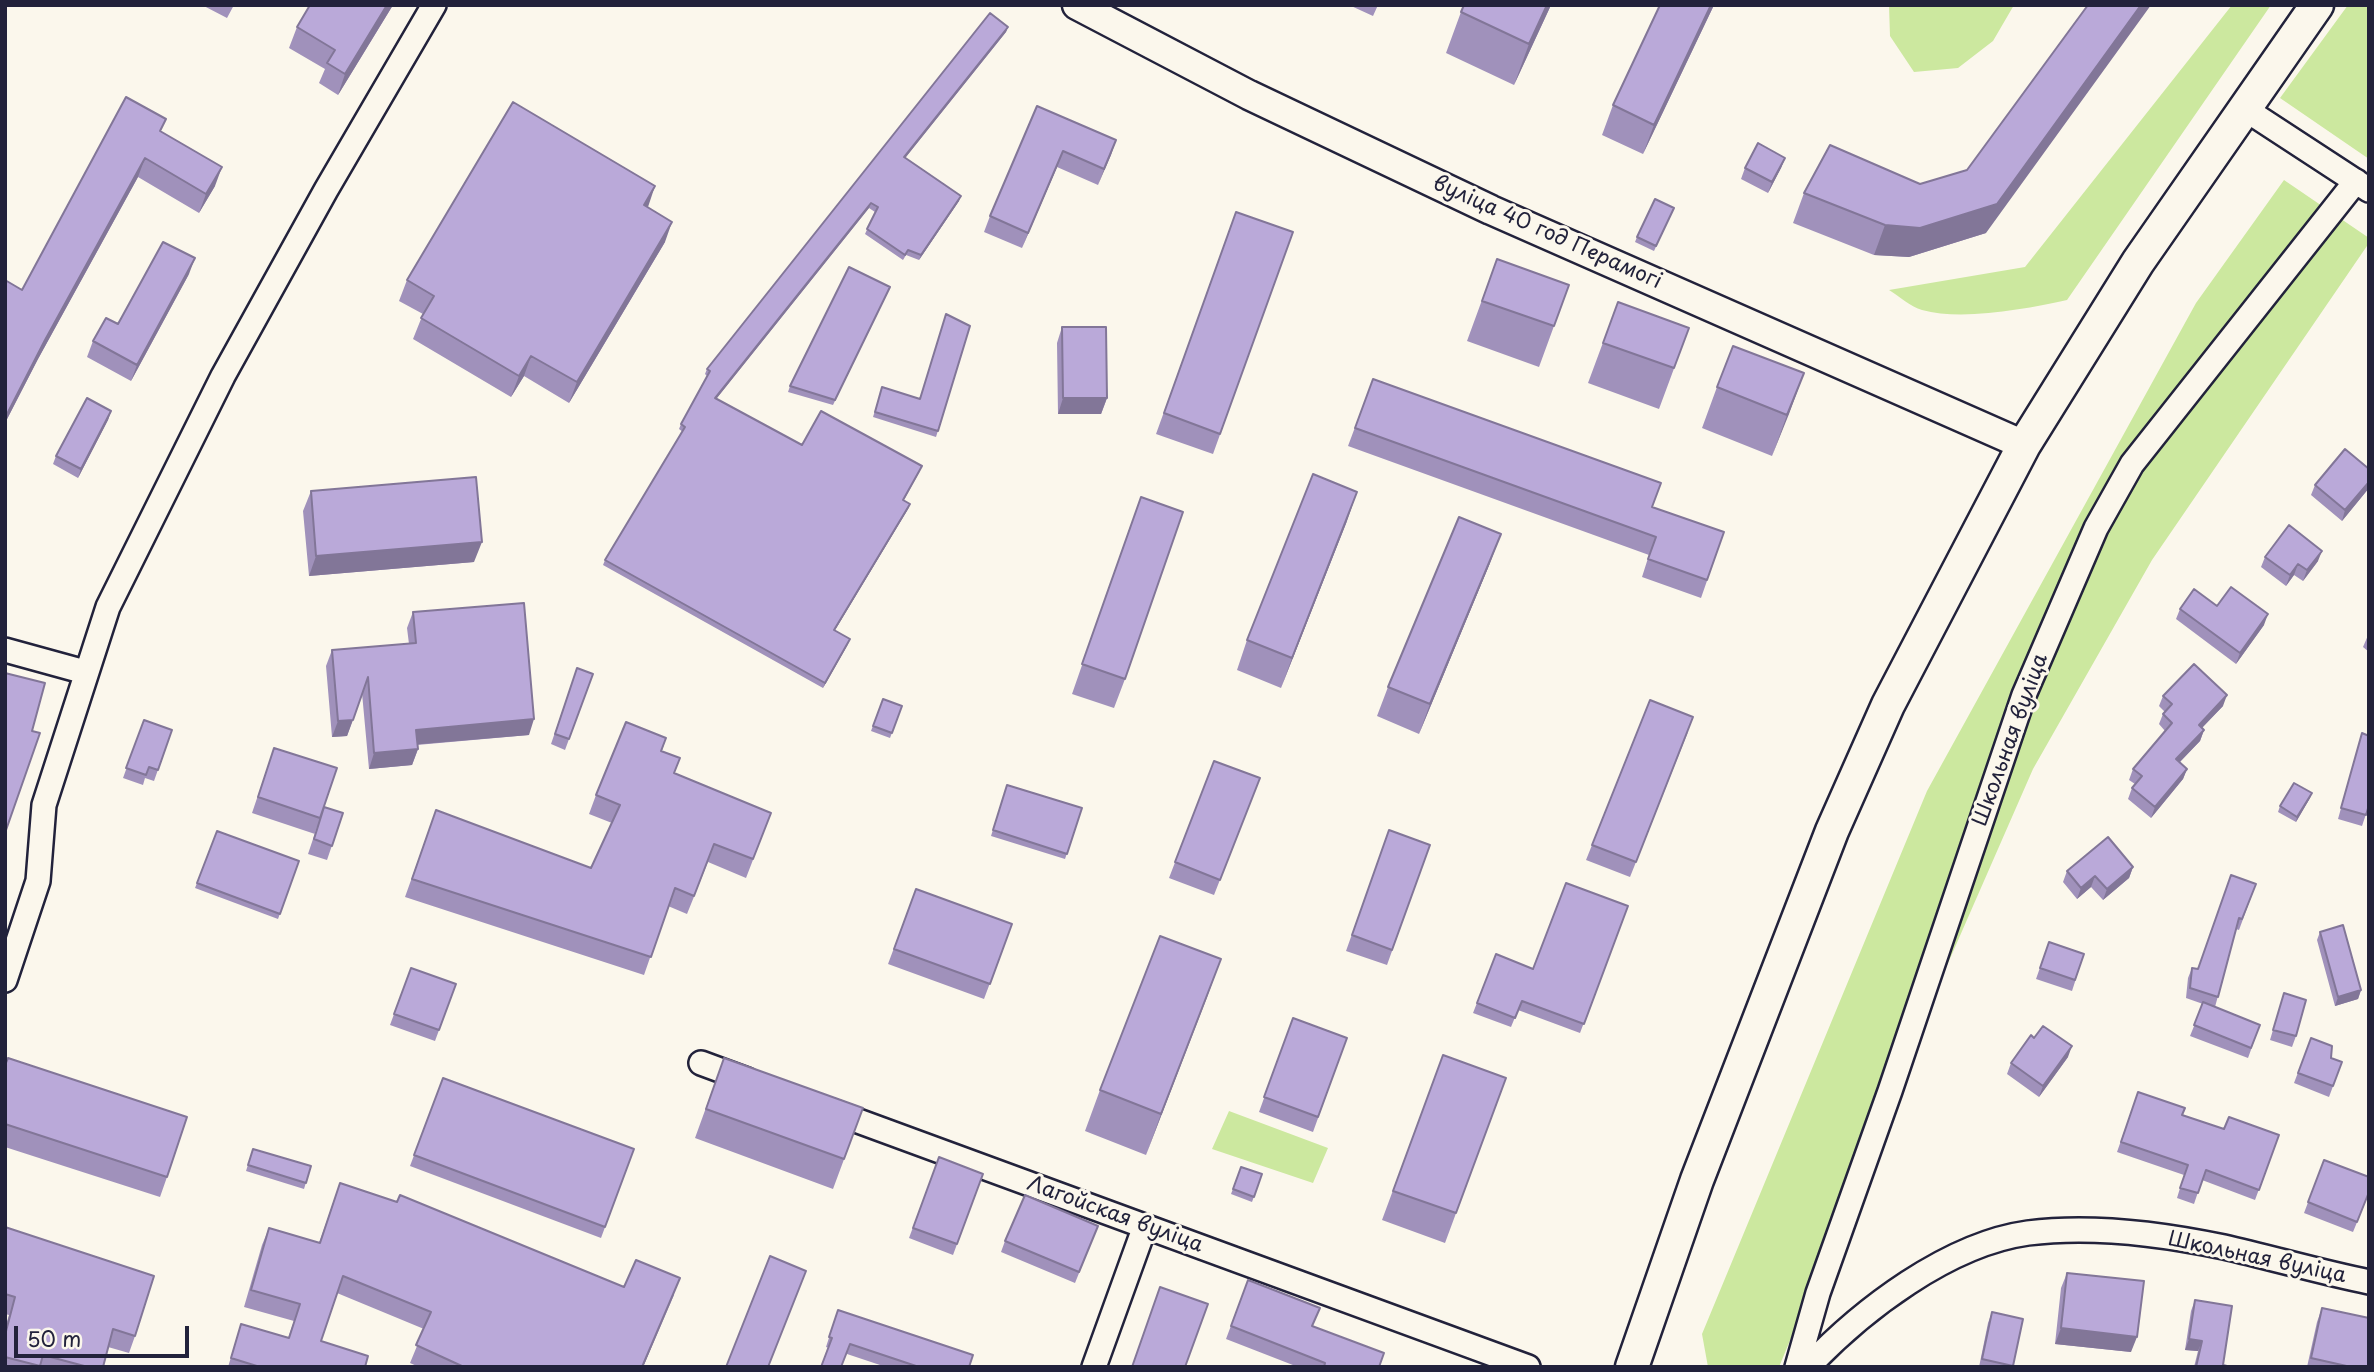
<!DOCTYPE html>
<meta charset="utf-8">
<style>
body{margin:0}
#map{position:relative;width:2374px;height:1372px;overflow:hidden;background:#fbf7ec;font-family:"Playpen Sans",sans-serif}
canvas{display:block}
.frame{position:absolute;inset:0;border:7px solid #22223b;pointer-events:none}
.scale{position:absolute;left:14px;top:1326px;width:175px;height:32px;box-sizing:border-box;border:4px solid #22223b;border-top:0;padding-left:9px;font-size:21px;line-height:24px;white-space:nowrap;color:#22223b;-webkit-text-stroke:5px #fbf7ec;paint-order:stroke}
</style>
<div id="map">
<canvas width="2374" height="1372"></canvas>
<div class="frame"></div>
<div class="scale">50 m</div>
</div>
<script>
const ctx = document.querySelector('canvas').getContext('2d');
ctx.lineJoin = 'round';
function fill(path, color) { ctx.fillStyle = color; ctx.fill(path, 'evenodd'); }
function stroke(path, color, width, dash) { ctx.strokeStyle = color; ctx.lineWidth = width; ctx.lineCap = dash ? 'butt' : 'round'; ctx.setLineDash(dash || []); ctx.stroke(path); }
function drawText(font, color, halo, rows, align = 'center') {
  ctx.font = font + ' "Playpen Sans",sans-serif'; ctx.lineWidth = 6; ctx.setLineDash([]); ctx.textBaseline = 'middle'; ctx.strokeStyle = halo; ctx.fillStyle = color; for (const [text, x, y, turn = 0] of rows) {
    ctx.save(); ctx.translate(x, y); ctx.rotate((+turn || 0) * Math.PI / 180); ctx.textAlign = isNaN(turn) ? turn : align; if (halo) ctx.strokeText(text, 0, 0); ctx.fillText(text, 0, 0); ctx.restore();
  }
}
fill(new Path2D(`
 M1889,5H2014L1993,41L1958,68L1914,72L1890,36Z
 M2232,5H2271L2067,300C2026,309 1962,321 1922,310C1911,307 1899,296 1889,290L2025,267Z
 M2348,5H2369V159L2280,98Z
 M2284,180L2369,238V243L2152,560L2033,769L1910,1050L1779,1367H1708L1702,1334L1927,791L2196,303Z
 M1229,1111L1328,1148L1313,1183L1212,1149Z`), '#cce89f');
const minor = new Path2D(`
 M2245,109L2369,190
 M5,650L85,672
 M5,980L38,881L44,805L108,607L223,376L326,190L434,5
 M701,1063L747,1080
 M831,1111L1528,1367
 M1094,1367L1145,1226
 M1797,1367L1818,1293L1890,1091L2024,695L2096,528L2132,464L2356,181
 M1808,1367C1862,1310 1948,1244 2028,1233C2090,1225 2162,1234 2224,1247C2272,1258 2320,1272 2369,1282`);
const tertiary = new Path2D(`
 M1077,5L1249,95L1491,210L2024,445`);
const secondary = new Path2D(`
 M1632,1367L1697,1180L1832,831L1888,705L2024,445L2138,262L2317,5`);
stroke(minor, '#22223b', 28);
stroke(tertiary, '#22223b', 33);
stroke(secondary, '#22223b', 37);
stroke(minor, '#fbf7ec', 23);
stroke(tertiary, '#fbf7ec', 28);
stroke(secondary, '#fbf7ec', 32);
fill(new Path2D(`
 M202,5H234L227,18Z
 M310,5H393L338,95L319,83L325,69L289,48L297,27Z
 M1349,5H1378L1373,16Z
 M1551,5L1514,85L1446,53L1461,12Z
 M1660,5H1714L1643,154L1602,135L1613,105Z
 M1008,27L1006,32L905,158L959,201L919,260L906,255L903,260L865,234L875,212L869,208L716,399L802,445L920,471L904,500L910,504L908,509L835,630L848,644L823,688L603,565L605,560L683,432L679,429L681,424L707,376L705,374L707,369Z
 M1037,106L1116,140L1098,185L1057,167L1022,248L984,232L990,216Z
 M162,132L215,186L199,213L138,177L38,359L5,423V280L22,290Z
 M1785,158L1781,168L1768,193L1741,179L1745,168Z
 M1804,193L1986,233L1909,257L1874,255L1793,223Z
 M647,207L665,242L569,403L524,376L511,397L413,339L423,314L399,301L407,280Z
 M1674,208L1654,251L1635,242L1637,237Z
 M1236,212L1293,232L1213,454L1156,434Z
 M1497,259L1569,285L1539,367L1467,341Z
 M189,274L131,381L87,357L93,341Z
 M888,292L833,405L788,392L790,386Z
 M1618,302L1689,328L1659,409L1588,383Z
 M970,326L936,437L873,417L882,387L920,399Z
 M1062,327L1107,398L1101,414H1058L1057,343Z
 M1804,373L1772,456L1702,428L1717,387Z
 M1373,379L1652,507L1724,532L1701,598L1642,577L1649,555L1348,446Z
 M111,411L108,420L78,478L53,464L56,456Z
 M2369,469V488L2342,521L2311,495L2315,485Z
 M311,491L474,562L309,576L303,511Z
 M1347,521L1281,688L1237,670L1247,640Z
 M1130,527L1125,679L1114,708L1072,694Z
 M2265,557L2318,561L2303,581L2294,575L2286,586L2261,567Z
 M1490,563L1419,734L1377,716L1388,687Z
 M2217,606L2264,625L2236,664L2176,619L2180,609Z
 M413,612L529,735L417,745L418,749L412,765L369,769L362,693L347,736L332,737L326,666L332,650L409,644L407,628Z
 M2369,633V652L2363,647Z
 M577,668L593,674L565,750L551,744Z
 M2163,696L2223,706L2202,728L2204,730L2200,741L2180,762L2187,769L2183,779L2151,818L2128,799L2132,788L2135,784L2129,780L2133,769L2165,731L2159,724L2163,714L2165,712L2159,706Z
 M883,699L902,706L890,738L871,731Z
 M144,720L172,730L154,781L145,778L143,785L123,778Z
 M1688,732L1630,877L1586,860L1592,845Z
 M2362,733L2369,805L2362,826L2338,819Z
 M666,738L662,751L680,758L674,774L771,813L746,878L708,862L687,914L668,906L644,975L405,897L436,810L591,868L612,823L589,814L596,795Z
 M274,748L322,814L343,813L327,860L308,854L318,824L315,834L252,813Z
 M1214,761L1260,778L1214,895L1169,878Z
 M1007,785L1082,808L1065,859L991,836Z
 M2312,793L2310,798L2296,822L2278,812L2280,806Z
 M1389,830L1430,845L1387,965L1346,951Z
 M217,831L299,861L278,919L195,888Z
 M2133,867L2129,878L2103,900L2091,887L2077,899L2063,882L2067,871Z
 M2256,884L2239,930L2236,929L2215,1007L2260,1025L2248,1058L2190,1036L2203,1004L2186,998L2188,978L2192,968L2197,969Z
 M916,889L1012,924L984,999L888,964Z
 M1628,906L1580,1033L1518,1010L1511,1027L1473,1013L1496,954L1533,969Z
 M2320,932L2361,990L2358,999L2335,1006L2317,940Z
 M2049,942L2084,954L2072,991L2036,979Z
 M1221,959L1146,1155L1085,1131L1100,1090Z
 M411,968L456,984L435,1041L390,1025Z
 M2284,993L2296,1036L2292,1047L2270,1040Z
 M1293,1018L1347,1038L1313,1132L1259,1112Z
 M2311,1038L2331,1058L2342,1062L2329,1097L2294,1083Z
 M1443,1055L1506,1078L1445,1243L1382,1220Z
 M2068,1057L2039,1097L2007,1074L2011,1063Z
 M724,1058L863,1108L833,1189L695,1138Z
 M5,1064L167,1177L160,1197L5,1147Z
 M443,1078L634,1149L601,1238L410,1166Z
 M2138,1092L2182,1115L2224,1129L2279,1135L2255,1200L2202,1180L2194,1204L2177,1198L2184,1175L2117,1152Z
 M253,1149L311,1166L304,1189L246,1171Z
 M939,1157L983,1174L953,1255L909,1238Z
 M2324,1160L2369,1193L2353,1232L2304,1213Z
 M1241,1167L1262,1174L1252,1202L1231,1194Z
 M340,1183L624,1287L674,1295L643,1367H419L410,1363L424,1329L337,1293L321,1341L365,1367H228L241,1324L288,1338L294,1321L244,1307L262,1245L269,1228L319,1243Z
 M1098,1226L1075,1283L1001,1252L1005,1241Z
 M5,1227L135,1336L129,1353L108,1347L103,1367H5V1328L9,1315L5,1314Z
 M2067,1273L2131,1352L2055,1344L2061,1288Z
 M1248,1280L1313,1326L1379,1367H1298L1226,1339Z
 M2195,1300L2223,1365L2226,1367H2194L2198,1351L2185,1350L2191,1311Z
 M2322,1308L2369,1367H2307L2317,1322Z
 M838,1310L969,1367H886L826,1347Z
 M1992,1312L2023,1319L2013,1367H1979L1988,1323Z`), '#a091bb');
fill(new Path2D(`
 M387,5H393L338,95L345,74Z
 M1547,5H1551L1514,85L1529,44Z
 M1711,5H1714L1643,154L1654,125Z
 M2141,5H2151L1986,233L1909,257L1874,255L1885,225L1920,228Z
 M1008,27L1006,32L902,162L904,157Z
 M1116,140L1111,155L1098,185L1104,169Z
 M1063,151L1057,167L1022,248L1028,233Z
 M145,158L138,177L38,359L5,423V418L45,340Z
 M1785,158L1781,168L1768,193L1772,182Z
 M222,167L215,186L199,213L206,194Z
 M655,186L648,207L644,205Z
 M961,196L959,201L919,260L921,255Z
 M871,203L869,208L713,403L715,398Z
 M672,222L665,242L569,403L577,382Z
 M195,258L189,274L131,381L137,365Z
 M531,356L524,376L511,397L519,376Z
 M1804,373L1789,414L1772,456L1787,415Z
 M1063,398H1107L1101,414H1058Z
 M111,411L108,420L78,478L81,469Z
 M2369,482V488L2342,521L2345,510Z
 M1357,492L1347,521L1281,688L1292,658Z
 M910,504L908,509L832,635L834,630Z
 M1501,534L1490,563L1419,734L1430,704Z
 M482,542L474,562L309,576L316,556Z
 M2322,551L2318,561L2303,581L2307,570Z
 M2298,564L2294,575L2286,586L2290,575Z
 M2268,614L2264,625L2236,664L2240,653Z
 M850,639L848,644L823,688L825,683Z
 M2227,695L2223,706L2195,735L2199,725Z
 M534,719L529,735L410,745L416,730Z
 M353,720L347,736L332,737L338,721Z
 M2204,730L2200,741L2172,770L2176,759Z
 M418,749L412,765L369,769L374,753Z
 M2187,769L2183,779L2151,818L2155,807Z
 M2312,793L2310,798L2296,822L2297,817Z
 M2133,867L2129,878L2103,900L2107,889Z
 M2095,876L2091,887L2077,899L2081,888Z
 M1221,959L1206,1000L1146,1155L1161,1114Z
 M2361,990L2358,999L2335,1006L2338,997Z
 M2072,1046L2068,1057L2039,1097L2043,1086Z
 M680,1278L643,1367H642Z
 M2061,1328L2137,1337L2131,1352L2055,1344Z
 M2189,1339L2202,1341L2198,1351L2185,1350Z`), '#827698');
const building = new Path2D(`
 M310,5H387L345,74L327,63L335,50L297,27Z
 M1464,5H1547L1529,44L1461,12Z
 M1660,5H1711L1654,125L1613,105Z
 M2088,5H2141L1997,204L1920,228L1885,225L1804,193L1830,145L1920,184L1967,170Z
 M990,13L1008,27L904,157L961,196L921,255L908,250L905,255L867,229L878,207L871,203L715,398L802,445L821,411L922,466L903,500L910,504L834,630L850,639L825,683L605,560L685,427L681,424L710,371L707,369Z
 M126,97L166,119L160,131L222,167L206,194L145,158L45,340L5,418V280L22,290Z
 M513,102L655,186L644,205L672,222L577,382L531,356L519,376L421,318L434,296L407,280Z
 M1037,106L1116,140L1104,169L1063,151L1028,233L990,216Z
 M1758,143L1785,158L1772,182L1745,168Z
 M1655,199L1674,208L1656,246L1637,237Z
 M1236,212L1293,232L1220,434L1164,413Z
 M163,242L195,258L137,365L93,341L106,318L118,324Z
 M1497,259L1569,285L1554,326L1482,301Z
 M849,267L890,287L835,400L790,386Z
 M1618,302L1689,328L1674,368L1603,343Z
 M946,314L970,326L938,431L875,412L882,387L920,399Z
 M1062,327H1106L1107,398H1063Z
 M1733,346L1804,373L1787,415L1717,387Z
 M1373,379L1661,483L1652,507L1724,532L1707,580L1648,559L1656,537L1355,428Z
 M87,398L111,411L81,469L56,456Z
 M2345,449L2369,469V482L2345,510L2315,485Z
 M1313,474L1357,492L1292,658L1247,640Z
 M476,477L482,542L316,556L311,491Z
 M1141,497L1183,512L1125,679L1082,664Z
 M1459,517L1501,534L1430,704L1388,687Z
 M2289,525L2322,551L2307,570L2298,564L2290,575L2265,557Z
 M2231,587L2268,614L2240,653L2180,609L2194,589L2217,606Z
 M524,603L534,719L416,730L418,749L374,753L368,677L353,720L338,721L332,650L416,643L413,612Z
 M2194,664L2227,695L2199,725L2204,730L2176,759L2187,769L2155,807L2132,788L2142,776L2133,769L2172,723L2163,714L2172,704L2163,696Z
 M577,668L593,674L569,739L555,734Z
 M5,673L45,683L32,731L40,733L5,833Z
 M883,699L902,706L892,733L873,726Z
 M1650,700L1693,717L1636,862L1592,845Z
 M144,720L172,730L158,770L149,767L146,775L126,768Z
 M626,722L666,738L661,751L680,758L674,773L771,813L753,859L714,844L694,896L675,888L651,957L412,879L436,810L591,868L620,805L596,795Z
 M2362,733L2369,736V805L2366,815L2341,808Z
 M274,748L337,768L320,818L258,797Z
 M1214,761L1260,778L1220,880L1175,862Z
 M2294,783L2312,793L2297,817L2280,806Z
 M1007,785L1082,808L1067,854L993,830Z
 M324,807L343,813L332,846L314,839Z
 M1389,830L1430,845L1392,950L1352,935Z
 M217,831L299,861L280,914L197,883Z
 M2108,837L2133,867L2107,889L2095,876L2081,888L2067,871Z
 M2231,875L2256,884L2242,919L2239,918L2218,997L2190,988L2192,968L2198,969Z
 M1566,883L1628,906L1584,1024L1522,1001L1515,1018L1477,1003L1496,954L1533,969Z
 M916,889L1012,924L990,984L894,949Z
 M2343,925L2361,990L2338,997L2320,932Z
 M1160,936L1221,959L1161,1114L1100,1090Z
 M2049,942L2084,954L2075,980L2040,968Z
 M411,968L456,984L439,1030L394,1014Z
 M2284,993L2306,1000L2296,1036L2273,1030Z
 M2203,1002L2260,1025L2251,1048L2194,1025Z
 M1293,1018L1347,1038L1318,1117L1264,1097Z
 M2043,1026L2072,1046L2043,1086L2011,1063L2031,1035L2034,1038Z
 M2311,1038L2332,1046L2331,1058L2342,1062L2333,1086L2298,1073Z
 M1443,1055L1506,1078L1456,1213L1393,1191Z
 M8,1058L187,1117L167,1177L5,1124V1065Z
 M724,1058L863,1108L844,1159L706,1109Z
 M443,1078L634,1149L605,1227L414,1155Z
 M2138,1092L2185,1108L2182,1115L2224,1129L2229,1117L2279,1135L2259,1190L2206,1170L2198,1193L2180,1188L2188,1165L2121,1142Z
 M253,1149L311,1166L306,1183L248,1165Z
 M939,1157L983,1174L957,1244L913,1228Z
 M2324,1160L2369,1177V1192L2357,1222L2308,1202Z
 M1241,1167L1262,1174L1254,1197L1233,1189Z
 M340,1183L397,1202L400,1195L624,1287L636,1260L680,1278L642,1367H464L416,1345L431,1312L343,1276L321,1341L368,1356L365,1367H260L231,1358L241,1324L289,1338L300,1304L251,1290L269,1228L320,1243Z
 M1025,1195L1098,1226L1079,1272L1005,1241Z
 M5,1227L154,1276L135,1336L113,1329L103,1367H88L43,1355L40,1366L5,1357V1335L15,1297L5,1294Z
 M770,1256L806,1271L768,1367H726Z
 M2067,1273L2144,1281L2137,1337L2061,1328Z
 M1248,1280L1320,1308L1312,1326L1384,1353L1379,1367H1324L1325,1363L1231,1326Z
 M1160,1287L1208,1304L1185,1367H1132Z
 M2195,1300L2232,1306L2223,1365L2227,1366L2226,1367H2196L2202,1341L2189,1339Z
 M2322,1308L2369,1318V1367H2351L2311,1358Z
 M838,1310L973,1355L969,1367H919L850,1344L841,1367H821L832,1338L829,1337Z
 M1992,1312L2023,1319L2013,1366L1982,1359Z`);
fill(building, '#baa9d9');
stroke(building, '#827698', 2);
drawText('21px', '#22223b', '#fbf7ec', [
 ["вуліца 40 год Перамогі",1547,233,24],
 ["Школьная вуліца",2011,740,-70],
 ["Лагойская вуліца",1115,1215,20],
 ["Школьная вуліца",2257,1258,12]
]);
</script>
